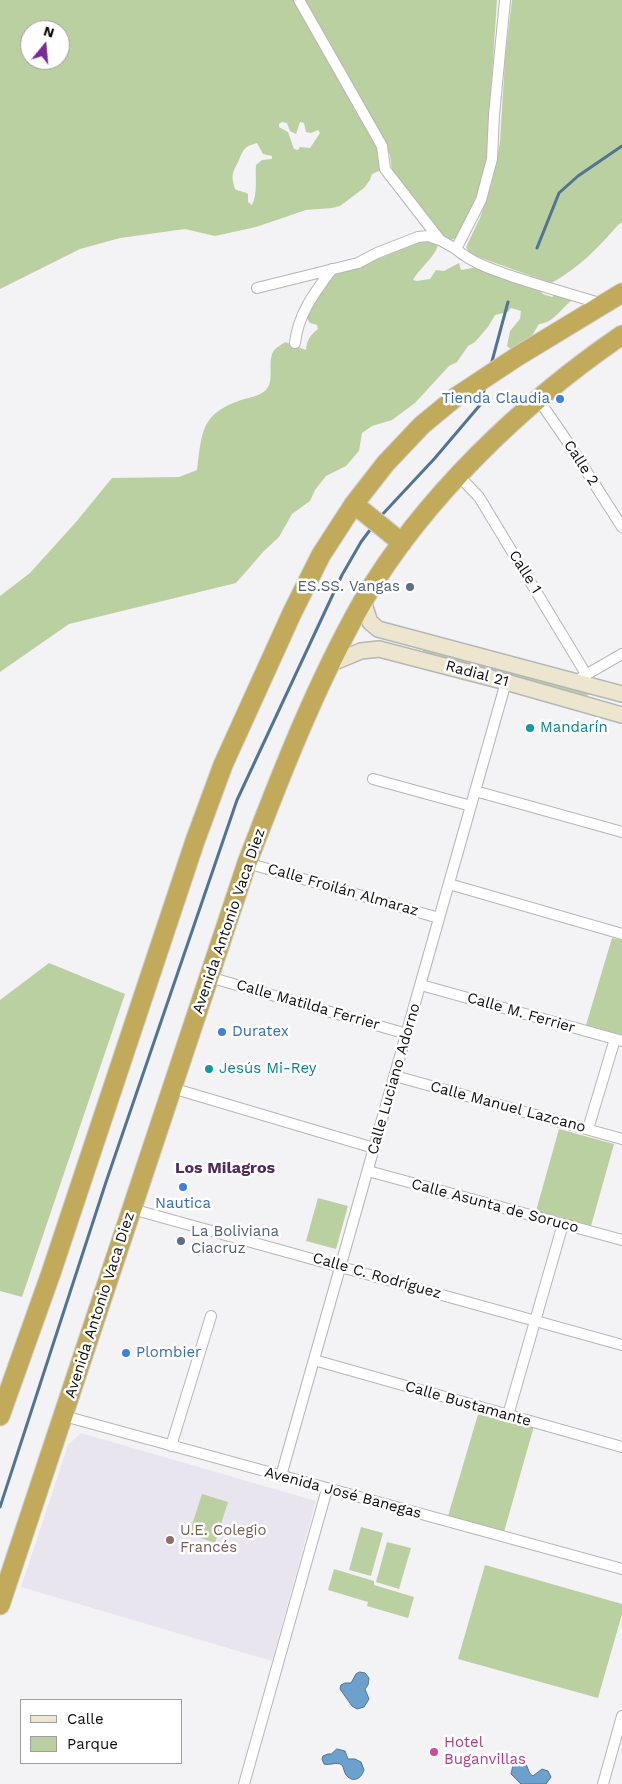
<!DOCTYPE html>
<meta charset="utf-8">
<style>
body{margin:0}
#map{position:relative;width:622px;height:1784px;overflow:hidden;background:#f3f2f5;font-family:"Work Sans",sans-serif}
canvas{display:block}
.legend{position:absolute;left:20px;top:1699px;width:162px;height:65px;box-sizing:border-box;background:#fff;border:1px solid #9e9e9e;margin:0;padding:6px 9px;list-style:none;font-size:15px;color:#0c0c0d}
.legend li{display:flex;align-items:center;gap:10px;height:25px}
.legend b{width:25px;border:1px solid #9e9e9e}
.north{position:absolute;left:20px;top:20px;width:50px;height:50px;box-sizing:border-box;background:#fff;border:1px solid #9e9e9e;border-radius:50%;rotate:17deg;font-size:14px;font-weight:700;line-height:20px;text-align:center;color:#0c0c0d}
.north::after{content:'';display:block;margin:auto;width:18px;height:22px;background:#7d2998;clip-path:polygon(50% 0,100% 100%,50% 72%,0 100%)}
</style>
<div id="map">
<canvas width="622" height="1784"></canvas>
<ul class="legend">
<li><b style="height:6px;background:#ece6ce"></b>Calle</li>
<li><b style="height:14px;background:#bbd0a1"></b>Parque</li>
</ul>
<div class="north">N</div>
</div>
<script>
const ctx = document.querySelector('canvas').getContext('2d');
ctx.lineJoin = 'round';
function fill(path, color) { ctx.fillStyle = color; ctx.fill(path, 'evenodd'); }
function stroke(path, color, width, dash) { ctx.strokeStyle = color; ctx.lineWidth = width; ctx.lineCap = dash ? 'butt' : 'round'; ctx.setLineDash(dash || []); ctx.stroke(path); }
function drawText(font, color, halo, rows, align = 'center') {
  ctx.font = font + ' "Work Sans",sans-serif'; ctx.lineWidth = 5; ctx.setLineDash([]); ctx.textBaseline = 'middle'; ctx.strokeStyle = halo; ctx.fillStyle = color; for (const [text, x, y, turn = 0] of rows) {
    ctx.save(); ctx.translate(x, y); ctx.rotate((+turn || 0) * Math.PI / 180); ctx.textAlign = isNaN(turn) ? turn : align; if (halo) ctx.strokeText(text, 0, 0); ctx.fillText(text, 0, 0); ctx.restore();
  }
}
fill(new Path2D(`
 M81,1433L316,1501L272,1661L21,1587L68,1445Z`), '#e9e5ee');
fill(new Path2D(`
 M0,0H297L380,146L381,170L372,174L370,180L364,188L340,206L332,208L306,210L256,227L215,236L185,229L120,238L80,249L0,289ZM30,30H60V60H30ZM282,122L287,123L290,131L296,134L300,122L304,123L306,132L311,133L318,130L320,133L310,148L300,147L298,150L294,149L288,132L279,127V124ZM257,143L263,154L272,156V159L262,160L256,165C255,177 258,194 252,205L248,202V194C244,191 240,192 235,189C231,175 232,174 238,162C244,149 243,147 257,143Z
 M303,0H497L488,135L489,149L482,183L475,203L459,236L448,242L442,237L392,172L390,155Z
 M512,0H622V223L619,224C599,247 578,269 551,283L470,254L466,247L480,218L493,178L500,142L505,59Z
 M426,241L438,244C437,255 419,269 413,280L417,281L430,279L436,270L444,271L459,263L461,270L478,267L538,288L543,294L552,297L555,295L574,299C561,307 556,322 539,324L528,342L513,351L507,346L510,331L520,319L521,311L511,308L508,312L495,315L488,327L475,342L468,346L457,362L449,366L415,403L392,420L372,426L362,433L359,451L346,466L326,476L315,490L310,501L292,514L279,537L264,551L236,583L69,624L0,672V596L30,573L76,522L112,478L179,477L197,470C202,433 200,414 241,400C248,398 260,396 266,390C275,380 267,364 273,352C275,348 281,345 285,342L306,350C307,340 310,335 318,329L317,325L310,323L305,315C309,307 316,299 322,292C327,287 328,280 333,274L386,256L407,245Z
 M424,648L589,691L590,693L586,697L422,653Z
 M612,938L622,940V1035L586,1025Z
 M49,963L125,994L22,1297L0,1291V1000Z
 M559,1129L614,1144L591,1226L536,1211Z
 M318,1198L348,1206L336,1249L306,1241Z
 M479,1411L534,1426L504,1532L448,1516Z
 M202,1494L228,1502L215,1543L189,1534Z
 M361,1527L383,1533L371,1576L349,1570Z
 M387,1542L411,1548L399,1589L376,1582Z
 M485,1565L622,1604V1614L598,1698L458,1659Z
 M334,1569L374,1581V1585L414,1597L408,1618L367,1606L368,1602L328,1590Z`), '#bbd0a1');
const water = new Path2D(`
 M360,1672L365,1673L369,1678L368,1685L365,1689L369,1699L364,1707L357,1709L352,1706L340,1689L341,1685L345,1683H351L356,1674Z
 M337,1749L345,1751L348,1759H355L361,1762L364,1770C362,1777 355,1783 348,1777C344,1774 344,1768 342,1765C336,1761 330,1766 324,1764L322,1759L323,1756L328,1754H331Z
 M521,1761C530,1764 526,1772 533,1776L542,1769L548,1771L551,1777L546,1784H521L511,1774L513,1765Z`);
fill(water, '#6da1cd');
stroke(water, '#507493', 1);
stroke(new Path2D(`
 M537,248L559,193L578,176L622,146
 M491,365L508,302
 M380,517L435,458L480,405L485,387
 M0,1507L106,1182L237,800L342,575L361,542L373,526`), '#507493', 3);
const street = new Path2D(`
 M299,0L382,146L385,169L440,240
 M456,249C472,263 491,269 511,276C541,286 572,295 603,304
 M257,288L358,263L377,253L418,237L428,236L440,240L456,249L481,200L492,159L494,115L505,0
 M295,343C298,314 315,292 332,269
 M538,399L567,441L622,527
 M458,475L479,497L586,674
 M582,677L622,654
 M373,779L471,806
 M475,791L622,832
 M247,863L439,918
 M449,884L622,934
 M209,977L407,1034
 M421,985L622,1041
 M395,1076L622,1139
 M172,1088L374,1148
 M588,1129L615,1039
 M368,1171L622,1240
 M132,1209L622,1345
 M314,1360L622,1447
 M508,1415L563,1224
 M64,1416L622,1569
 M171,1446L211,1316
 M281,1476L506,682
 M244,1784L327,1489
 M603,1784L622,1716`);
const secondary = new Path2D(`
 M363,601L370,622L378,629L622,694
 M332,663L361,651L379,649L506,682L622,715`);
const highway = new Path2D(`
 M354,504L402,543
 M0,1416L51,1273L195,841L223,765L292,613L321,555L354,504L386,463L422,425L456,397L518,356L622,293
 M0,1605L247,863C281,774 316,684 363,601C423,498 524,402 622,335`);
stroke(street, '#b6b5b7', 12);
stroke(secondary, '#b6b5b7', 18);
stroke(highway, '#cececf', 21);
stroke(street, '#fff', 10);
stroke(secondary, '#ece6ce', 15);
stroke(highway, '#c1ab5b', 19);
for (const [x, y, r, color] of [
 [560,399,5,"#3f7fe0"],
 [410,587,5,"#5c6f8a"],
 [530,728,5,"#0f9aa8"],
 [222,1032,5,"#3f7fe0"],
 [209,1069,5,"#0f9aa8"],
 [183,1187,5,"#3f7fe0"],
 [181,1241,5,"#5c6f8a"],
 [126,1353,5,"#3f7fe0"],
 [170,1540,5,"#8d6e63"],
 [434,1752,5,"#d1479c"]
]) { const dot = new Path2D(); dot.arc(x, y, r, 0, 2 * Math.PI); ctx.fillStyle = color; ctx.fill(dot); stroke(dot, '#fff', 2); }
drawText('15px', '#366cbe', '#fff', [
 ["Tienda Claudia",550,399,"right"],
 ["Duratex",232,1032],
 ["Nautica",183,1204,"center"],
 ["Plombier",136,1353]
], 'left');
drawText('15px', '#0c0c0d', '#fff', [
 ["Calle 2",581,463,57],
 ["Calle 1",525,572,58],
 ["Radial 21",477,674,15],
 ["Calle Froilán Almaraz",343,890,16],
 ["Avenida Antonio Vaca Diez",229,921,-71],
 ["Calle Matilda Ferrier",308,1005,16],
 ["Calle M. Ferrier",521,1013,16],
 ["Calle Luciano Adorno",394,1079,-74],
 ["Calle Manuel Lazcano",508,1107,15],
 ["Calle Asunta de Soruco",495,1206,15],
 ["Calle C. Rodríguez",377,1276,16],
 ["Avenida Antonio Vaca Diez",100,1305,-72],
 ["Calle Bustamante",468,1404,16],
 ["Avenida José Banegas",343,1493,15]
]);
drawText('15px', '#4e5e75', '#fff', [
 ["ES.SS. Vangas",400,587],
 ["La Boliviana",191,1232,"left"],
 ["Ciacruz",191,1249,"left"]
], 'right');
drawText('15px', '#0d838f', '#fff', [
 ["Mandarín",540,728],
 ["Jesús Mi-Rey",219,1069]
], 'left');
drawText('15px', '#785e54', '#fff', [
 ["U.E. Colegio",180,1531],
 ["Francés",180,1548]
], 'left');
drawText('15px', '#b23c85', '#fff', [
 ["Hotel",444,1743],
 ["Buganvillas",444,1760]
], 'left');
drawText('bold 16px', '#51295f', '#fff', [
 ["Los Milagros",225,1168]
]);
</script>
